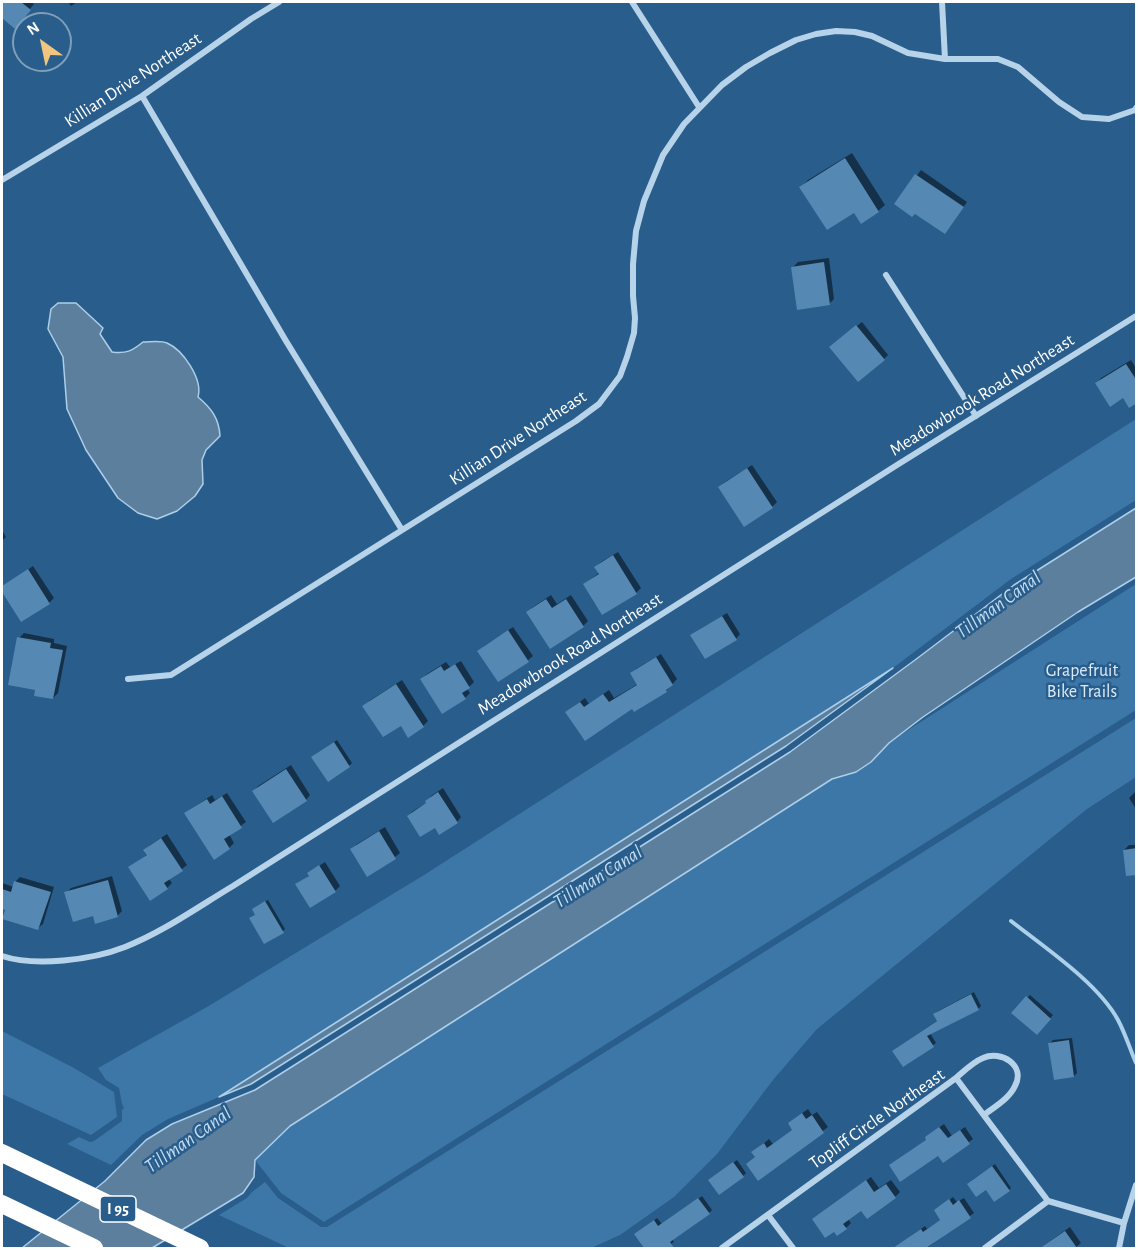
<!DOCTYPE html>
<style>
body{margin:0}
#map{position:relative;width:1138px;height:1250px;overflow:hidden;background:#295d8b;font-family:"Alegreya Sans",sans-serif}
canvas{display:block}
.frame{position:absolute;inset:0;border:3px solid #fff;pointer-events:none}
.north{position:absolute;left:12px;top:12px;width:60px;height:60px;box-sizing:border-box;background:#295d8b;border:2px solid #7f9eb9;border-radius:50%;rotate:327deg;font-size:16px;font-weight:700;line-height:24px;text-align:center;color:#fff}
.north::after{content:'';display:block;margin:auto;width:21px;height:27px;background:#f1c57e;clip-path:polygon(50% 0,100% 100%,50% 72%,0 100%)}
</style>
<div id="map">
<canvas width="1138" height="1250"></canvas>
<div class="frame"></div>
<div class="north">N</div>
</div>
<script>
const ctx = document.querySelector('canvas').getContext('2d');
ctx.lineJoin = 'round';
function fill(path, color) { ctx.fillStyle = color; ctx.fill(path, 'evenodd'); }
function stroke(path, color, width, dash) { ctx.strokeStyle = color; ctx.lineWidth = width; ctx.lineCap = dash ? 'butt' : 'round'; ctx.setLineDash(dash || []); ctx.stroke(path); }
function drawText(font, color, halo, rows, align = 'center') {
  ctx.font = font + ' "Alegreya Sans",sans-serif'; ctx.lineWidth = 5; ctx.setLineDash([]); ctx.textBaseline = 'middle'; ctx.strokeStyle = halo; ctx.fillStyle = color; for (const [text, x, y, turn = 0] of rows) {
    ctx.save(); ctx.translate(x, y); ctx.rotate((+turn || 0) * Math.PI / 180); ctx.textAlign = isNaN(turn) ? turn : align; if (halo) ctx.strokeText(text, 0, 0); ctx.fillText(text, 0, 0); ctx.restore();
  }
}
fill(new Path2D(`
 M1136,419V500L1011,579L893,668L219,1097L168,1119L142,1135L111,1165L67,1144L79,1137L90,1142L94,1141L122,1121V1110L124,1108L122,1104L119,1088L106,1080L98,1068L207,1007L424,875Z
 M1136,584V710L324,1222L281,1193L255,1160L290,1126Z
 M1136,718V777L1087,809L817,1029L773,1080L717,1154L674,1197L620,1235L591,1248H289L219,1215L247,1198L252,1192L265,1182L278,1198L321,1227H327Z
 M2,1031L74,1068L114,1092L117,1117L91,1135L2,1094Z`), '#3d77a7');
const water = new Path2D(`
 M58,303H76L103,328L100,334L112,352C126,354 132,351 143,342C150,342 160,340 167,343C183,350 203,379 198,397C211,408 219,418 220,436L206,450L202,460L203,484L195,496L177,511L157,519L138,513L118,498L86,450L67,409L63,357L48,329L51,309Z
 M1136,508V577L1078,612L923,717L889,743L871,762L856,772L832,779L290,1126L255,1160L254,1177L243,1193L152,1248H22L105,1181L146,1140L172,1124L255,1090L790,752L915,660L1014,585Z
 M893,668L786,746L251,1084L219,1097Z`);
fill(water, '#5c7f9e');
stroke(water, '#accfea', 1.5);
fill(new Path2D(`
 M2,2H31L34,4L15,27L2,16Z
 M68,2H77L71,6Z
 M852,153L885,205L878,211H855L801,187L808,180Z
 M921,170L967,202L949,228L896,204Z
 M829,258L834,299L829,304L793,267L798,262Z
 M862,322L888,355L884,359L836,342Z
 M1131,360L1136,368V402L1097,383L1101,378Z
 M752,465L777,502L772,507L720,487L725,482Z
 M2,530L6,537L2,541Z
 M618,552L641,588L636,593L585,584L600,572L596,567L601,562Z
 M33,566L54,598L49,603L22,620L2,588Z
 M551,595L557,604L571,595L588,621L583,626L551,647L528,612L533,607Z
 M727,613L740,634L736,639L692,636L697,631Z
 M513,627L533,656L528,660L498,680L479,651L484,646Z
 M24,633L54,639V643L67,646L58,693L53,698L37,689L19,638Z
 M661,654L677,679L666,691L633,707L567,712L585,698L589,704L609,690L614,698L638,684L632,674L636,669Z
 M461,661L474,682L467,689L470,693L465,698L443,712L422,679L427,674L446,662L450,667Z
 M402,680L428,721L423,726L401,724L369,701Z
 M337,740L352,763L349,766L316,754Z
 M291,765L310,795L306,800L254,791L258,786Z
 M443,788L461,817L457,822L435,826L408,816L413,811L428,802L427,801L431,796Z
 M1136,791V809L1129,798Z
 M227,793L246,822L229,834L234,843L229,848L214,858L186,813L191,809L212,795L215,800Z
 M385,827L400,853L395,857L367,875L352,849L357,844Z
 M167,834L187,865L169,879L172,883L167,888L130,867L148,854L145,850L150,845Z
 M1129,845H1136V879V874L1124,850Z
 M325,862L340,886L335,891L297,885L310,875L309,873L314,869Z
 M112,876L122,911L117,916L94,914L66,893L71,888Z
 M20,877L54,887L43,924L38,928L7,909L2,908V883L14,887L16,881Z
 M268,900L285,929L283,931L257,914V906Z
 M974,992L981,1006L978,1009L930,1033L936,1043L904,1065L897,1048L938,1020L935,1014L938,1011Z
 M1030,995L1053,1015L1037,1033L1013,1013Z
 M1072,1038L1077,1073L1074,1076L1050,1043L1053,1040Z
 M808,1109L812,1115L817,1112L828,1127L758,1179L756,1157L753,1152L769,1139L773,1144L794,1129V1119Z
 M944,1124L952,1136L965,1127L973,1139L943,1161L928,1139L930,1134Z
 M737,1160L746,1173L743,1176L713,1177Z
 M995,1164L1011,1188L1009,1190L986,1188L971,1181Z
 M871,1177L879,1188L891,1180L900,1192L895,1197L862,1209L848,1219L851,1223L846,1228L819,1215Z
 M702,1196L712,1210L709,1213L672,1239L674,1242L665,1248H657L653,1243L645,1248L636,1234L639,1231L657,1218L662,1224Z
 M953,1197L957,1202L964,1198L974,1213L927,1248H895L925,1226L927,1229L942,1219L936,1210Z
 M1070,1227L1081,1243L1075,1248H1040Z`), '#0007');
stroke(new Path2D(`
 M1011,921C1044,947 1098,983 1118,1020C1125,1033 1130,1049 1136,1063`), '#accfea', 4);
fill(new Path2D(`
 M2,2H21L31,10L15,29L2,18Z
 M845,158L879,212L861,224L854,213L827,230L799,187Z
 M915,174L964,207L945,234L915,214L912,217L894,204Z
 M824,262L830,305L797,310L791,267Z
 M856,325L885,360L858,382L829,347Z
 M1126,364L1137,381V403L1129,408L1123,398L1110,407L1095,383Z
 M747,468L773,508L744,527L718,487Z
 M613,555L637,594L602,615L583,584L599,574L594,567Z
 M28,569L50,604L21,622L2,592V586Z
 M546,599L552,608L566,599L584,627L550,649L526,612Z
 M722,616L737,640L705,659L690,635Z
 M508,630L529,662L498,682L477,651Z
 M17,637L51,643L50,648L63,650L53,699L34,696L35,690L8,685Z
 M656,657L673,685L666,690L667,692L634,712L632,709L585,741L565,712L580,702L584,707L603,694L609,702L637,685L630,673Z
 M455,664L470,688L462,693L466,699L442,714L420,679L441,666L444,671Z
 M396,684L424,727L408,738L401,726L383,737L362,706Z
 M334,742L350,767L328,782L311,757Z
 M286,769L307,801L273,823L252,791Z
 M438,792L458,823L439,835L435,828L420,837L407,816L426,803L425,801Z
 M222,796L242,828L224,839L230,849L214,860L184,813L207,799L210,804Z
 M379,831L396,859L367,877L350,849Z
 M161,838L183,871L164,883L168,889L150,901L128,867L147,855L143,850Z
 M1137,848V875L1126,876L1123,850Z
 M319,865L336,892L310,908L295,884L309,876L307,873Z
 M108,880L118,917L95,924L93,916L73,922L64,892Z
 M14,881L51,892L38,930L2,919L5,910L2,909V889L11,892Z
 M265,901L284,933L264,944L249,918L255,915L252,909Z
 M971,994L979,1010L927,1036L934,1047L903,1067L892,1051L937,1021L933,1014Z
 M1026,996L1051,1019L1037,1035L1011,1013Z
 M1069,1040L1074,1077L1054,1080L1048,1043Z
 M802,1113L806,1119L812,1115L824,1133L758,1181L746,1164L755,1157L751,1152L764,1143L767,1148L792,1130L788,1123Z
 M939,1127L948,1138L960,1130L970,1144L943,1163L938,1156L900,1182L889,1165L926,1140L925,1137Z
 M733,1162L744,1177L719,1195L708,1180Z
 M992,1166L1010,1191L994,1202L986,1190L976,1197L967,1184Z
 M866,1180L874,1192L886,1184L896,1198L867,1219L861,1211L843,1224L847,1229L837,1236L834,1232L825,1238L812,1219Z
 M698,1198L710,1214L670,1242L674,1248H644L634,1234L654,1220L658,1226Z
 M949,1199L953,1205L959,1200L971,1218L926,1248H893L921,1229L923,1232L940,1220L934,1210Z
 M1065,1231L1077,1248H1040Z`), '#5588b3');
stroke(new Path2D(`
 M632,2L699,107
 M942,2L945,59
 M142,96L286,341L402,530
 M2,180L142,96L251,19L279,2
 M886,275L976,416
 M128,679L171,675L576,421L599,404L620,376L627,357L634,333L635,318L633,296V264L636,231L644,201L663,155L684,124L722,85L746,67L770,53L796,40L816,34L836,31L855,32L872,36L908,53L945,59H998L1018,67L1059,102L1082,117L1109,119L1135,110L1136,108
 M2,956C35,967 92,960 125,947C163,932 198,907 233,886L897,465L1136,316
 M956,1078C964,1071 973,1062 983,1058C1001,1050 1026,1065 1015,1086C1009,1099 994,1107 984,1115
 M768,1215L793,1248
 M722,1248L956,1078L1048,1201
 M985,1248L1048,1201L1124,1223
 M1119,1248L1124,1223L1136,1185`), '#b7d3e9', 6);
stroke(new Path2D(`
 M2,1153L200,1248
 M2,1204L94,1248`), '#fff', 18);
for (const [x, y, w] of [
 [118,1209,36]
]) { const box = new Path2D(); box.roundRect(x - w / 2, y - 13, w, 26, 4.5); ctx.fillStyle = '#295d8b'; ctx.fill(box); stroke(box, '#fff', 1.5); }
drawText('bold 16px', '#fff', null, [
 ["I 95",118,1209]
]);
drawText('18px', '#fff', '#295d8b', [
 ["Killian Drive Northeast",133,80,-33],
 ["Meadowbrook Road Northeast",982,395,-32],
 ["Killian Drive Northeast",518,438,-33],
 ["Meadowbrook Road Northeast",570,654,-32],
 ["Topliff Circle Northeast",877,1119,-35]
]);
drawText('18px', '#dbebf7', '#295d8b', [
 ["Grapefruit",1082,671],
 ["Bike Trails",1082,692]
]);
drawText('italic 20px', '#c3dcf1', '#295d8b', [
 ["Tillman Canal",998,605,-36],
 ["Tillman Canal",598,877,-32],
 ["Tillman Canal",188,1140,-35]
]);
</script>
